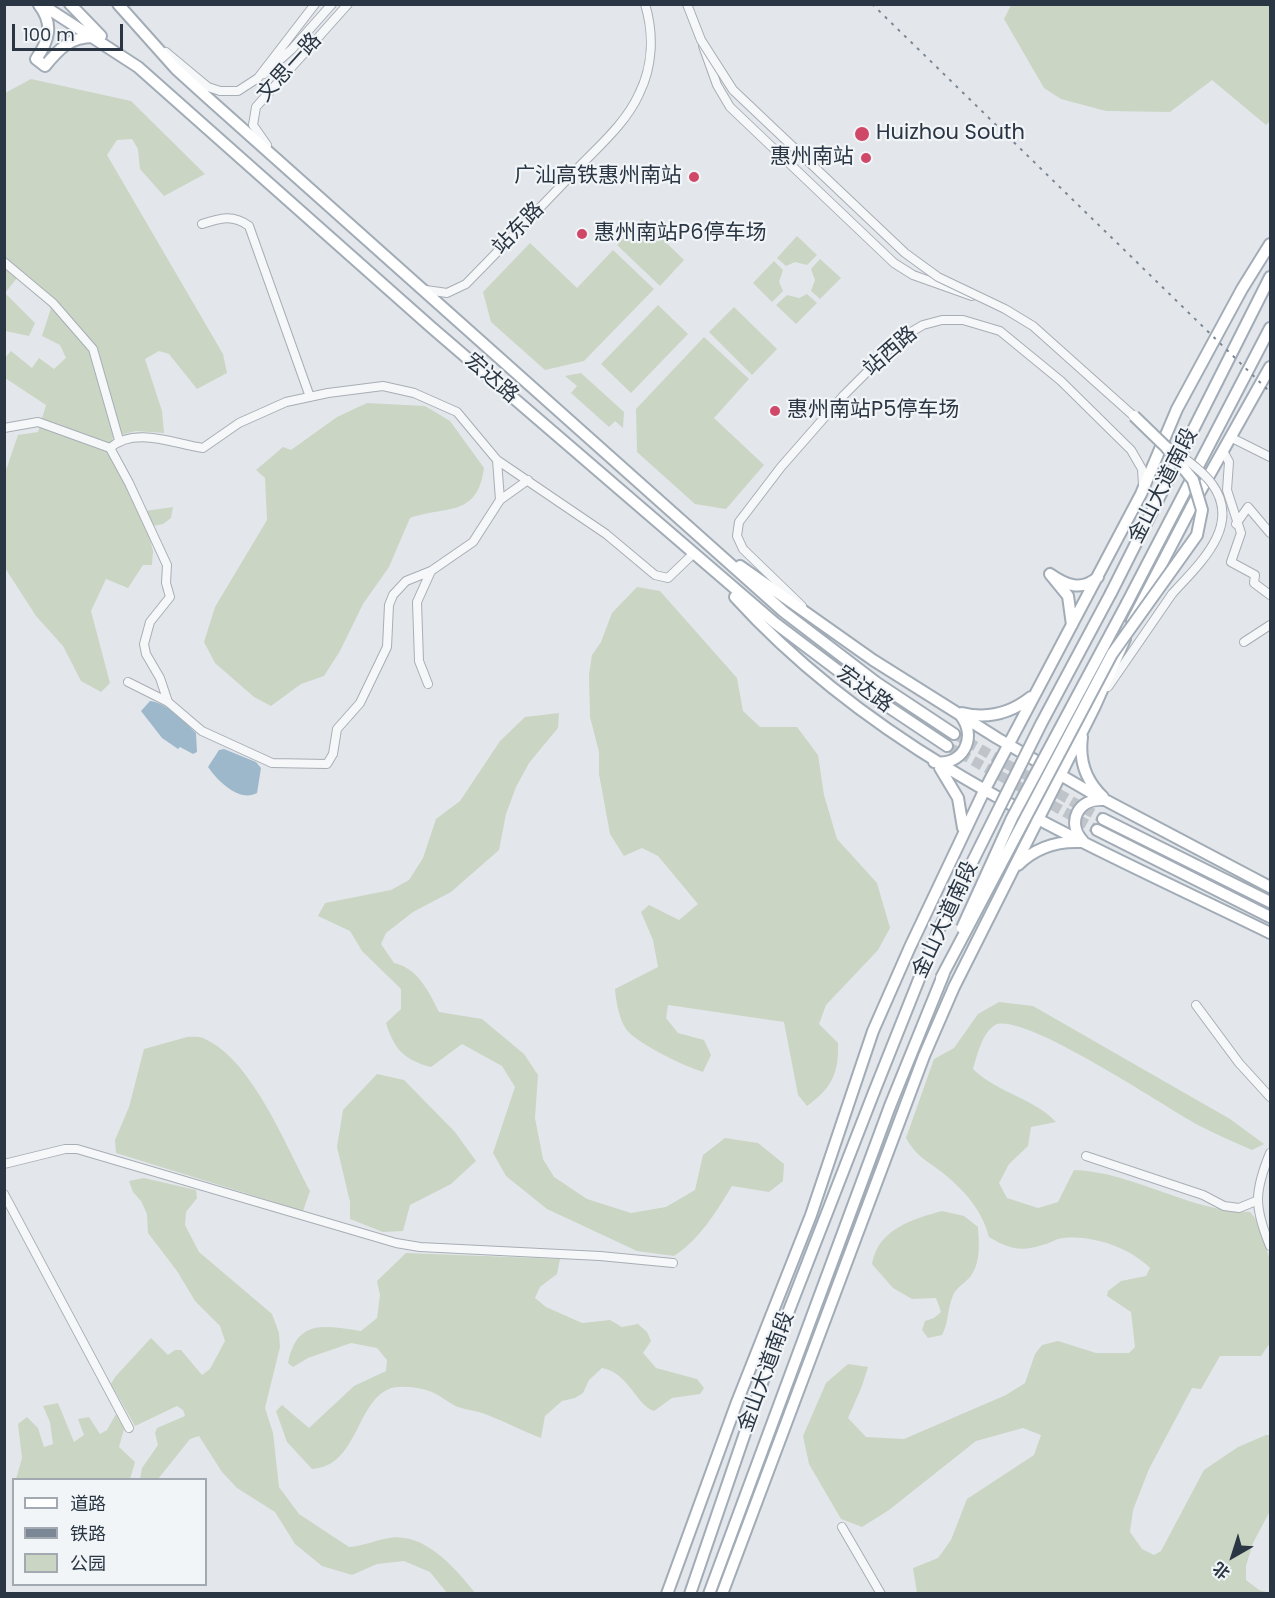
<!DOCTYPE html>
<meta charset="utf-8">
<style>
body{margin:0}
#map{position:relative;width:1275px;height:1598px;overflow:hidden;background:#e3e7eb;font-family:Poppins,"Noto Sans SC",sans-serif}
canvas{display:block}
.frame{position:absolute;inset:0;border:6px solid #2a3643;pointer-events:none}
.legend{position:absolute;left:12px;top:1478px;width:195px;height:108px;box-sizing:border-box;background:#f2f5f8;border:2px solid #a2a9b0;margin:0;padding:8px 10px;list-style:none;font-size:18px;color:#2a3643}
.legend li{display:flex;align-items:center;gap:12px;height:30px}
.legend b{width:30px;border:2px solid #a2a9b0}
.north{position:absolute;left:1203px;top:1526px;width:60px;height:60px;-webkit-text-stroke:4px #f2f5f8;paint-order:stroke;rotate:219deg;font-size:16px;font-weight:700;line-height:24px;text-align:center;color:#2a3643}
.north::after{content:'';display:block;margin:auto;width:21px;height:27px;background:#2a3643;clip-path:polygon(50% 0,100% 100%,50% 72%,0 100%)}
.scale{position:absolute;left:12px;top:24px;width:111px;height:27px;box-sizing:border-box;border:3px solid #2a3643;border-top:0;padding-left:8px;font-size:18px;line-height:21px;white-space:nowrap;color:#2a3643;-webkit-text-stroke:4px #f2f5f8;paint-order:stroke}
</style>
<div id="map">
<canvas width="1275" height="1598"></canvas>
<div class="frame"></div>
<ul class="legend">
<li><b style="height:8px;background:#fff"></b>道路</li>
<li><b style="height:8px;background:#7c8795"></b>铁路</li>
<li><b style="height:16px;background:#cad5c4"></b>公园</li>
</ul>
<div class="north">北</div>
<div class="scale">100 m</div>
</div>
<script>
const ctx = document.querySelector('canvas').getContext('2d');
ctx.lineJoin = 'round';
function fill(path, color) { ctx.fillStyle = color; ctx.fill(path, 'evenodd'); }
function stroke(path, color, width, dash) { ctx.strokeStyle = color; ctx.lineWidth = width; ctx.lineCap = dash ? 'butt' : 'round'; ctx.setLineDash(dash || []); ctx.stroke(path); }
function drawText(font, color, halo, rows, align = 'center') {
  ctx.font = font + ' Poppins,"Noto Sans SC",sans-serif'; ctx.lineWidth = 4.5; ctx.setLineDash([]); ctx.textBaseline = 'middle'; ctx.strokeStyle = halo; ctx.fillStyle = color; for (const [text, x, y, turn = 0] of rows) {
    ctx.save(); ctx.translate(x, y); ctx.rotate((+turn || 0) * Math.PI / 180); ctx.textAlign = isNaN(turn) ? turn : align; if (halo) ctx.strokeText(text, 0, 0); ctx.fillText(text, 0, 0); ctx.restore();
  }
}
fill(new Path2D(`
 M1011,5H1270V121L1266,125L1212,80L1170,112L1106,111L1061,99L1044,88L1004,19Z
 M31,79L131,101L205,174L164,196L140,169L138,149L132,139L117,140L107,155L223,354L227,373L197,389L169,354L159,351L145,359L162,411L164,433L136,431L113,437L110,456L145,511L173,507L171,518L163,524L147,527L153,551L152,565H143L128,588L106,579L91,611L110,683L101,692L81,681L63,646L36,616L5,568V473L18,435L38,432L46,405L5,378V358L11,351L32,368L39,358L54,369L66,358L60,345L42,336L51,308L17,278L5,293L35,323L29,336L5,331V93Z
 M642,219L684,260L660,286L617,245Z
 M797,236L817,255L807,265L795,262L786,266L777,258Z
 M530,243L577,288L613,250L654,289L584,361L545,370L491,322L483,292Z
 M820,259L841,278L820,299L811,291L815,280L811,269Z
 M774,261L783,270L779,282L783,291L772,302L753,283Z
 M807,294L817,303L796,324L776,305L787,295L799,298Z
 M658,305L688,334L631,393L601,364Z
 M734,307L777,349L752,375L709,332Z
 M704,337L749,379L714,418L764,465L726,509L695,504L637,452L636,409Z
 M581,373L624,412L623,428L615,421L609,427L571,393L577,386L565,376Z
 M367,403L425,406L450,421L484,468C477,518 447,505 410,518L389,567L363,604L340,651L324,676L301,684L271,706L254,697L215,663L204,642L215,607L267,520L265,478L256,470L283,447L291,450L337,417Z
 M637,587L660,591L737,678L743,711L760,727H797L818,755L824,795L837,839L877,883L890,928L878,950L826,1005L819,1024L838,1043C839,1073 832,1088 807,1106L798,1095L784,1022L668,1005L666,1018L678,1033L704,1040L711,1055L703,1072C686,1067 636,1043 626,1029C619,1018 616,1002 615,989L658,967L653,940L641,912L649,905L679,920L698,904L658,856L642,848L624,856L610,834L599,774V752L590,717L589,675L592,655L601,642L612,613Z
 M559,713L558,728L529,763L516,787L506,814L499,850L451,892L413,912L386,933L381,944L394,963C418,968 429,992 439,1012L482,1019L524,1054L538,1075L535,1118L543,1159L554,1177L587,1199L631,1213L666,1207L695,1190L703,1155L725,1138L758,1143L784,1164L783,1181L769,1192L732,1186C716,1212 700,1239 674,1256L637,1251L547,1209L506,1176L493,1153L515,1087L502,1066L462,1044L431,1067C404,1060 394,1049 386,1023L401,1009V989L362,951L350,931L318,916L325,903L391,890L409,880L423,858L436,819L460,801L500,741L525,717Z
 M999,1002L1033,1006L1230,1119L1264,1144L1252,1150C1234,1142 1215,1134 1198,1125C1166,1108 1023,1011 995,1025C982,1033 977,1056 973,1069C999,1094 1032,1097 1056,1122L1031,1127L1028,1146L1009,1164L999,1183L1007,1198L1038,1208L1058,1202L1074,1170C1135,1172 1189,1212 1250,1212L1255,1218L1270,1259V1343L1261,1356H1220L1201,1389L1192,1388L1149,1469L1133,1510L1130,1532L1142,1549L1154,1555L1161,1551L1204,1470L1238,1447L1266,1435H1270V1511L1253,1543L1246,1566V1580L1259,1590L1270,1593H917L913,1568L938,1558L951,1540L967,1499L1034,1455L1041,1435L1023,1428L976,1441L889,1510L862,1527L841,1519L809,1464L803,1436L826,1383L848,1364L868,1367L862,1386L848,1418L866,1437L904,1439L1006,1395L1025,1383L1035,1354L1042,1345L1058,1341L1096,1353H1129L1135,1347L1131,1312L1107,1296L1108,1291L1121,1281L1146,1276L1150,1268C1130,1248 1093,1235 1064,1238C1058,1238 1052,1242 1046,1244C1021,1252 1011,1250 989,1237C982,1210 964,1190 943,1173C927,1161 915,1155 906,1138L934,1059L954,1048L978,1014Z
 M187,1037C192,1037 200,1036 205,1039C252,1060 286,1146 310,1191L303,1211L116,1153L115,1140L129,1107L144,1049Z
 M377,1074L404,1080L455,1132L476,1161L451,1184L410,1205L403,1231L383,1232L350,1219V1202L337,1147L343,1110Z
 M144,1178L196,1190L197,1198L186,1212L185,1225L199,1252L272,1314L279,1333L280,1347L265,1408L273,1433L279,1487L299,1514L349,1547C363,1546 376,1540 389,1538C425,1532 456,1569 475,1593H447L430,1572L404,1561L377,1564L352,1575L322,1566L295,1544L275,1512L237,1488L222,1472L199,1436L190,1439L158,1479H140L142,1468L158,1445L155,1433L157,1428L185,1416L183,1410L177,1406L135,1426L111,1384L115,1377L151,1338L168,1355L175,1350H181L202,1375L210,1369L225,1341L220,1326L195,1301L177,1271L148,1233L147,1214L141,1201L133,1192L129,1181Z
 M942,1211L964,1216L978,1227C979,1244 981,1263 970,1277C963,1285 955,1288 952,1298C947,1311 949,1321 942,1335L928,1338L922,1330L925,1321L934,1318L941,1312L936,1298L912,1299L893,1288L872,1264C878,1229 913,1219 942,1211Z
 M406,1253L560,1259L557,1274L540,1287L535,1298L546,1307L582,1323L610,1320L622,1327L638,1324L647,1332L651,1341L643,1353L656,1368L697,1379L704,1388L700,1394L672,1398L654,1411C636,1405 629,1373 602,1368L589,1380L583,1393L575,1398L562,1401L545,1416L541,1438C522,1431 504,1421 485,1414C477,1411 467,1410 458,1407C450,1404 443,1397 434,1393C425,1388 399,1384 389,1389C355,1404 358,1466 312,1469L287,1442L276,1411L282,1405L309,1428L354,1386L386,1371L387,1360L377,1348L351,1343L308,1358L293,1367L288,1363C297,1318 325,1326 361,1331L377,1318L380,1295L377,1281Z
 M58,1403L74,1442L84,1435L78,1419L89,1417L100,1434L107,1430L116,1414L124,1429L119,1447L135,1462L130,1479H16L22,1458L18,1424L27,1417L38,1428L44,1447L53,1444L50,1422L43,1406Z`), '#cad5c4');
fill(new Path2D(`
 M150,701C168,703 184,721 196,733L197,752L193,754L180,747L178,749L162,738L141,711Z
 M224,749L256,762L261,768L257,793C239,803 217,780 208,767L219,750Z`), '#9eb8cb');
stroke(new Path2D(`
 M954,734L1103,819
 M947,746L1097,830`), '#bec4c9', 10, [10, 5]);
const minor = new Path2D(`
 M703,46L717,85L730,107L894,263L913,275L972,296
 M166,52L208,87L220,91H238L258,78L315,4
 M264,74L292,49L332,4
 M267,145L253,125L256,107L348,4
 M202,224C220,218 233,214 249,226L310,397
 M4,262L53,303L93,349L119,440
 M426,290L447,293L466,284C503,246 541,207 578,168C599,146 626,123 639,94C653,66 654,34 645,4
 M4,428L38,422L110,448L129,483L167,565L166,583L170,597L150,622L144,644L146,654L160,678L168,702L202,731L272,763L327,764L333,754L337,729L360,703L387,647L389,605L393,595L406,581L431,571
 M1232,438L1270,457
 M110,448C135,426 174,444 203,448L239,423L286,402L328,393L383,386L414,393L457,412L497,460L606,534L655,575L668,578L693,554
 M1224,453L1229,462L1227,490L1241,533L1231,562L1255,575L1254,583L1270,595
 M497,460L500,500
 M1236,524L1248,507L1270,533
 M802,606L743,549L737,536L739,522L781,467L844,395L901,338L923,325L942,320H963L1000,331L1061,381L1131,450L1142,469L1143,485
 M1244,642L1270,625
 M128,682L168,702
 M428,684L419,661L417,602L431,571L473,542L500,500L528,480
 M1108,687L1172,594
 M1196,1005L1239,1063L1270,1097
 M1270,1153C1254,1192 1254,1207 1270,1246
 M1086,1156L1203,1195L1224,1206L1239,1208L1256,1201
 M4,1164L65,1149H77L396,1243L420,1247L600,1256L673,1263
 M4,1194L129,1428
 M842,1527L881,1594`);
const major = new Path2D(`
 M41,4L138,67L431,327L775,623L869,694L947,746
 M70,4L101,36
 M118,4L176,69L208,98L784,612L877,683L954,734
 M39,5C54,24 49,41 36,59L45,66C59,49 70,37 93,37
 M740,566L873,660L997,738L1088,791L1270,887
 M1111,593L1270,277
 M735,597C882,759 1078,839 1270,933
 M1127,603L1270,328
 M1132,621L1193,504L1270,367
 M1072,625L1068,596L1050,574C1066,585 1081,592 1098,577
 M962,713C987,719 1011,713 1031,697
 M1082,737C1079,760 1086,781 1103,797
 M934,762C962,767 978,738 961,716
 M940,768L958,798L963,828
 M1103,819L1270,902
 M1097,830L1270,917
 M1083,841C1066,823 1078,798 1103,800
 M1018,865C1035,848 1056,841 1080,842
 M667,1594L737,1402L811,1215L873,1031L910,947L984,791L1141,494L1177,409L1242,289L1270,244
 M690,1594L772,1354L874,1092
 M709,1594L890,1106
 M722,1594L924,1056L954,987L1095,706L1125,639`);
stroke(minor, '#a8aeb5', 10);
stroke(major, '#a2acb7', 14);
stroke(minor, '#f5f7f9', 8);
stroke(major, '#fff', 10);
stroke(new Path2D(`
 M872,4L1270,392`), '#7c8795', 2, [3, 6]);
const minorBridge = new Path2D(`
 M687,4L701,40L733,90L905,253L938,277L1005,309L1033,326L1137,419
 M1171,448C1185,459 1202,470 1212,484C1243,526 1198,565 1172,594`);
const majorBridge = new Path2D(`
 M962,928L1012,818L1127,603
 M941,978L1112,654L1197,535L1202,510L1193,480L1166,447L1134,416
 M874,1092L939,929L1041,724L1111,593
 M890,1106L944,973`);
stroke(minorBridge, '#a8aeb5', 10, []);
stroke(majorBridge, '#a2acb7', 14, []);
stroke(minorBridge, '#f5f7f9', 8);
stroke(majorBridge, '#fff', 10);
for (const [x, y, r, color] of [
 [862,134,8,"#d04868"],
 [866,158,6,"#d04868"],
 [694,177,6,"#d04868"],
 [582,234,6,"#d04868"],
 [775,411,6,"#d04868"]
]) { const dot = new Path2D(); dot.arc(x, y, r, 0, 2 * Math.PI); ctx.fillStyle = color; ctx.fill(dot); stroke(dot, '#f2f5f8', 2); }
drawText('21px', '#2a3643', '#f2f5f8', [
 ["文思一路",290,68,-48],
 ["站东路",519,229,-46],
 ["站西路",891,352,-41],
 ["宏达路",491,379,41],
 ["金山大道南段",1164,486,-63],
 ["宏达路",864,690,36],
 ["金山大道南段",946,920,-65],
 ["金山大道南段",767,1372,-70]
]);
drawText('21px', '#2a3643', '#f2f5f8', [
 ["Huizhou South",876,134],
 ["惠州南站",854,158,"right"],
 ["广汕高铁惠州南站",682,177,"right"],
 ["惠州南站P6停车场",594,234],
 ["惠州南站P5停车场",787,411]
], 'left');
</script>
